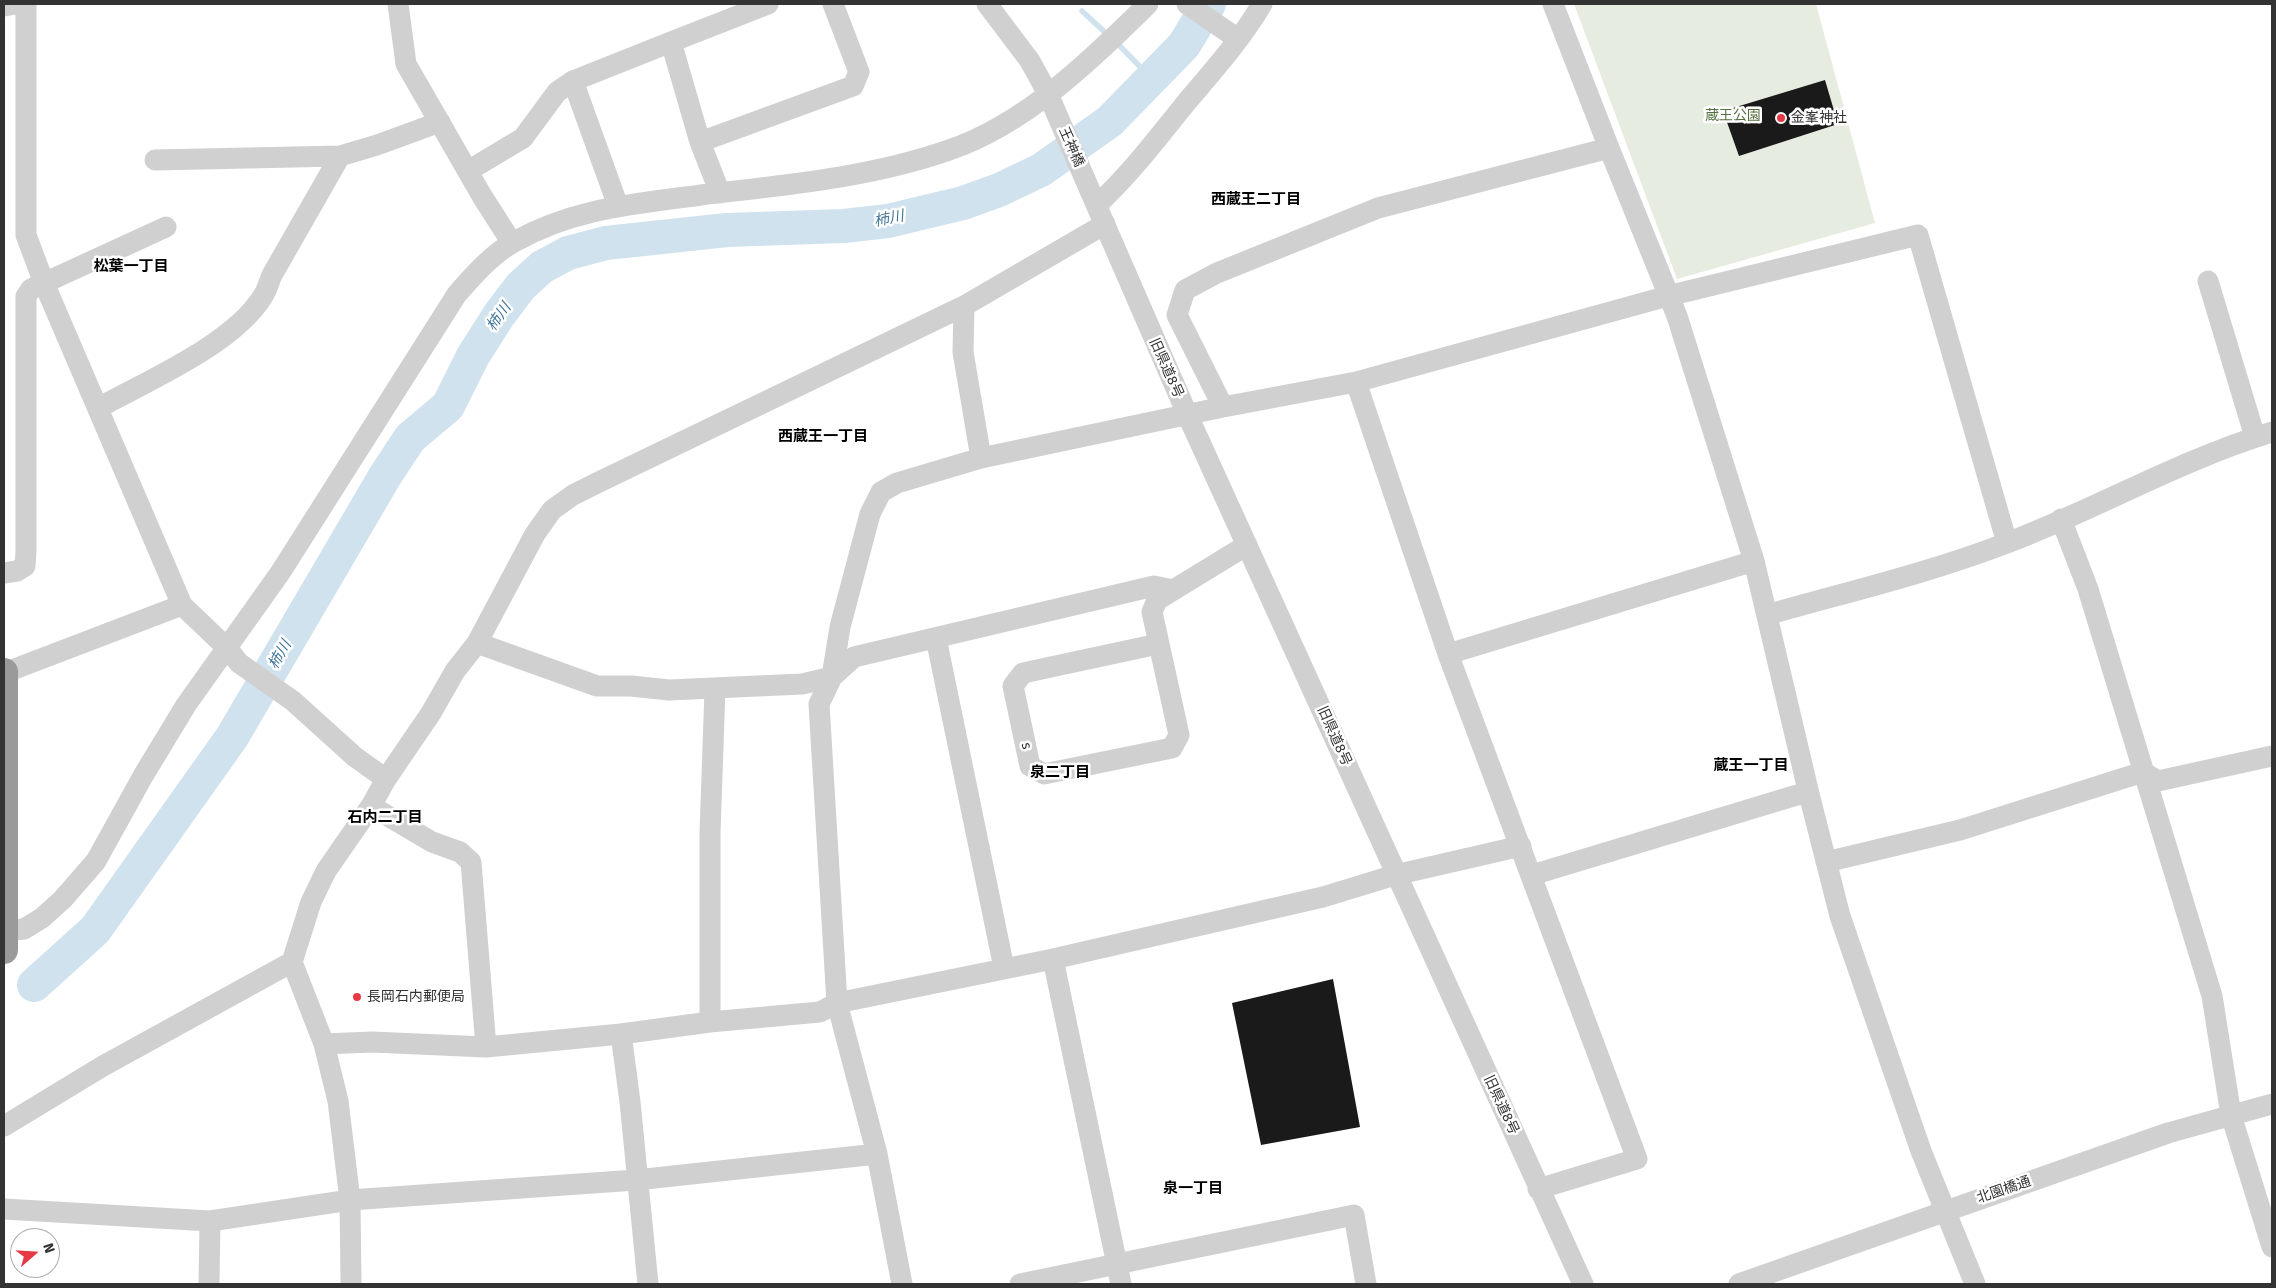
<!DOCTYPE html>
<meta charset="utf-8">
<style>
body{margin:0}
#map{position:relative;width:2276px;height:1288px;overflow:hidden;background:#fff;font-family:"Fira Sans",sans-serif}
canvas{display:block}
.frame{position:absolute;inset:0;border:5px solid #333;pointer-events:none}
.north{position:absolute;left:10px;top:1228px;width:50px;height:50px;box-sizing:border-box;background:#fff;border:1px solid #adadad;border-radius:50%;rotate:71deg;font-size:14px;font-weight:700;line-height:20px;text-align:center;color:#333}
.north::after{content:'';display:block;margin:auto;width:18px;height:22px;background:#e63946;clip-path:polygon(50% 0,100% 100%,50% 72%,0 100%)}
</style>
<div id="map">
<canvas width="2276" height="1288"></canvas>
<div class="frame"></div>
<div class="north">N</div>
</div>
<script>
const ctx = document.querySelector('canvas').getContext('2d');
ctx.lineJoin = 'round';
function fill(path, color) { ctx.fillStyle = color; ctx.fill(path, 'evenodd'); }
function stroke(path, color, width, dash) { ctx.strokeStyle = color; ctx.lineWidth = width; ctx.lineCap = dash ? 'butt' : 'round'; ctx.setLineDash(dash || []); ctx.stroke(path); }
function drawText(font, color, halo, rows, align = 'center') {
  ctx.font = font + ' "Fira Sans","Noto Sans JP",sans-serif'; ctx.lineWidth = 5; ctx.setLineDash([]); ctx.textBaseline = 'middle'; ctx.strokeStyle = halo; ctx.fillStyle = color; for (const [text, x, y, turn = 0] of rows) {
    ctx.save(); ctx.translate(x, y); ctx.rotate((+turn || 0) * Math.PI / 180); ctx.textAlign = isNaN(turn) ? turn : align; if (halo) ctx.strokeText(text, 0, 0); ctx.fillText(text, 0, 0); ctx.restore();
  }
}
fill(new Path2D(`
 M1574,4H1816L1875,223L1677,279Z`), '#e6ecdf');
stroke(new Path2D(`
 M1082,11L1109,36
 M1116,42L1151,78`), '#cfe2ee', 5.5);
stroke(new Path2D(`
 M34,985L95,930L232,737L385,476L410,438L448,406L473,356L499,315L521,286L542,267L568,253L606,243L727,230L844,226L888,221L963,203L999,190L1041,170L1110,121L1184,45L1209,4`), '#cfe2ee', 34);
fill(new Path2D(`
 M1825,80L1838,124L1739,156L1723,111Z
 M1333,979L1360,1127L1261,1145L1232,1003Z`), '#1a1a1a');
stroke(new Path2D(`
 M26,4V235L44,283L182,605L228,649L239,663L293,701L355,757L386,779
 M398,4L406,64L482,196L512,243
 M987,4L1030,61L1048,94L1188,416L1583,1284
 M1187,4L1238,39
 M1553,4L1609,148L1677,316L1754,561L1809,794L1840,916L1921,1151L1975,1284
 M4,6L16,4
 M573,81L618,206
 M700,142L853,86L859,72L833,4
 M155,160L340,156
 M468,171L523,138L557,92L573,81L671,42
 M720,193L700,142L671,42L768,4
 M1097,205C1130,174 1157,139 1185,104C1212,72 1241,40 1262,4
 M2208,281L2255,437
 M964,306L963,352L981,458
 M1356,382L1448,654L1637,1159L1538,1189
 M1223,407L1177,315L1185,290L1217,273L1378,208L1609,148
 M98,408C147,381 234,344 263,296C267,290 269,282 272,275L340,156L377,145L440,122
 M2061,519L2088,589L2212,996L2231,1115L2272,1247
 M4,573L17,571L25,566L26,551V296L31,289L166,227
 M1767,615C1847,592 1929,573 2007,543C2096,509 2180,460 2272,432
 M936,638L1004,968
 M477,643L597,686H631L669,690L802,684L832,677L854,657L1154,586L1173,590
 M1158,644L1023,673L1013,686L1030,766L1044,774L1172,748L1179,735L1152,612L1157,600L1247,545
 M1448,654L1754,561
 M4,673L182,605
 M371,806L432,842L460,852L471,862L486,1047
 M1826,862L1960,830L2143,772L2158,781L2272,756
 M1532,875L1797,795L1809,794
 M4,931L24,929L42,918L63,899L96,861L143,776L186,705L280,573L457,294C474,275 492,254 514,242C574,208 635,204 701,195C784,185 869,178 949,150C1026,124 1091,60 1148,4
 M1053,959L1121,1284
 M710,1022V833L715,689
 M621,1034L630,1102L648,1284
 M324,1044L372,1042L486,1047L621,1034L710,1022L820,1012L837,1003L1053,959L1323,897L1395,875L1521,846
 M4,1126L103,1066L292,962
 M4,1209L210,1221L350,1200L636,1180L877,1154
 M209,1284L210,1221
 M351,1284L350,1200L338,1101L324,1044L292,962L311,902L326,871L371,806L386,779L431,713L455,671L477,643L535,534L552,510L573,495L599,482L964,306L1105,224
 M902,1284L877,1154L837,1003L819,704L832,677L840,627L870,514L881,492L897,483L981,458L1223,407L1356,382L1668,296L1918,235L2007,543
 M1020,1284L1354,1215L1366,1284
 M1739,1284L2168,1133L2272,1104`), '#d0d0d0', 21);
stroke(new Path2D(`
 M4,672V950`), '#9a9a9a', 28);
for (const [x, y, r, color] of [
 [1781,118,5,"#e63946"],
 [357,997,5,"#e63946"]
]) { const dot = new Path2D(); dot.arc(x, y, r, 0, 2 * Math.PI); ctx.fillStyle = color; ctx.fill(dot); stroke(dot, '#fff', 2); }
drawText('14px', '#56703f', '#fff', [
 ["蔵王公園",1733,116]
]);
drawText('14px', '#333', '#fff', [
 ["金峯神社",1791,118],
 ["長岡石内郵便局",367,997]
], 'left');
drawText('14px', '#333', '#fff', [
 ["王神橋",1071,147,66],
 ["旧県道8号",1166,368,66],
 ["旧県道8号",1334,736,66],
 ["s",1026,746,78],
 ["旧県道8号",1501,1105,65],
 ["北園橋通",2004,1190,-19]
]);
drawText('bold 15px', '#000', '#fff', [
 ["西蔵王二丁目",1256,200],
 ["松葉一丁目",131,267],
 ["西蔵王一丁目",823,437],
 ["蔵王一丁目",1751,766],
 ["泉二丁目",1060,773],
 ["石内二丁目",385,818],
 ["泉一丁目",1193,1189]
]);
drawText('italic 15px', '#3f7597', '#fff', [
 ["柿川",889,219,-11],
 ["柿川",499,317,-55],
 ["柿川",280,655,-60]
]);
</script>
